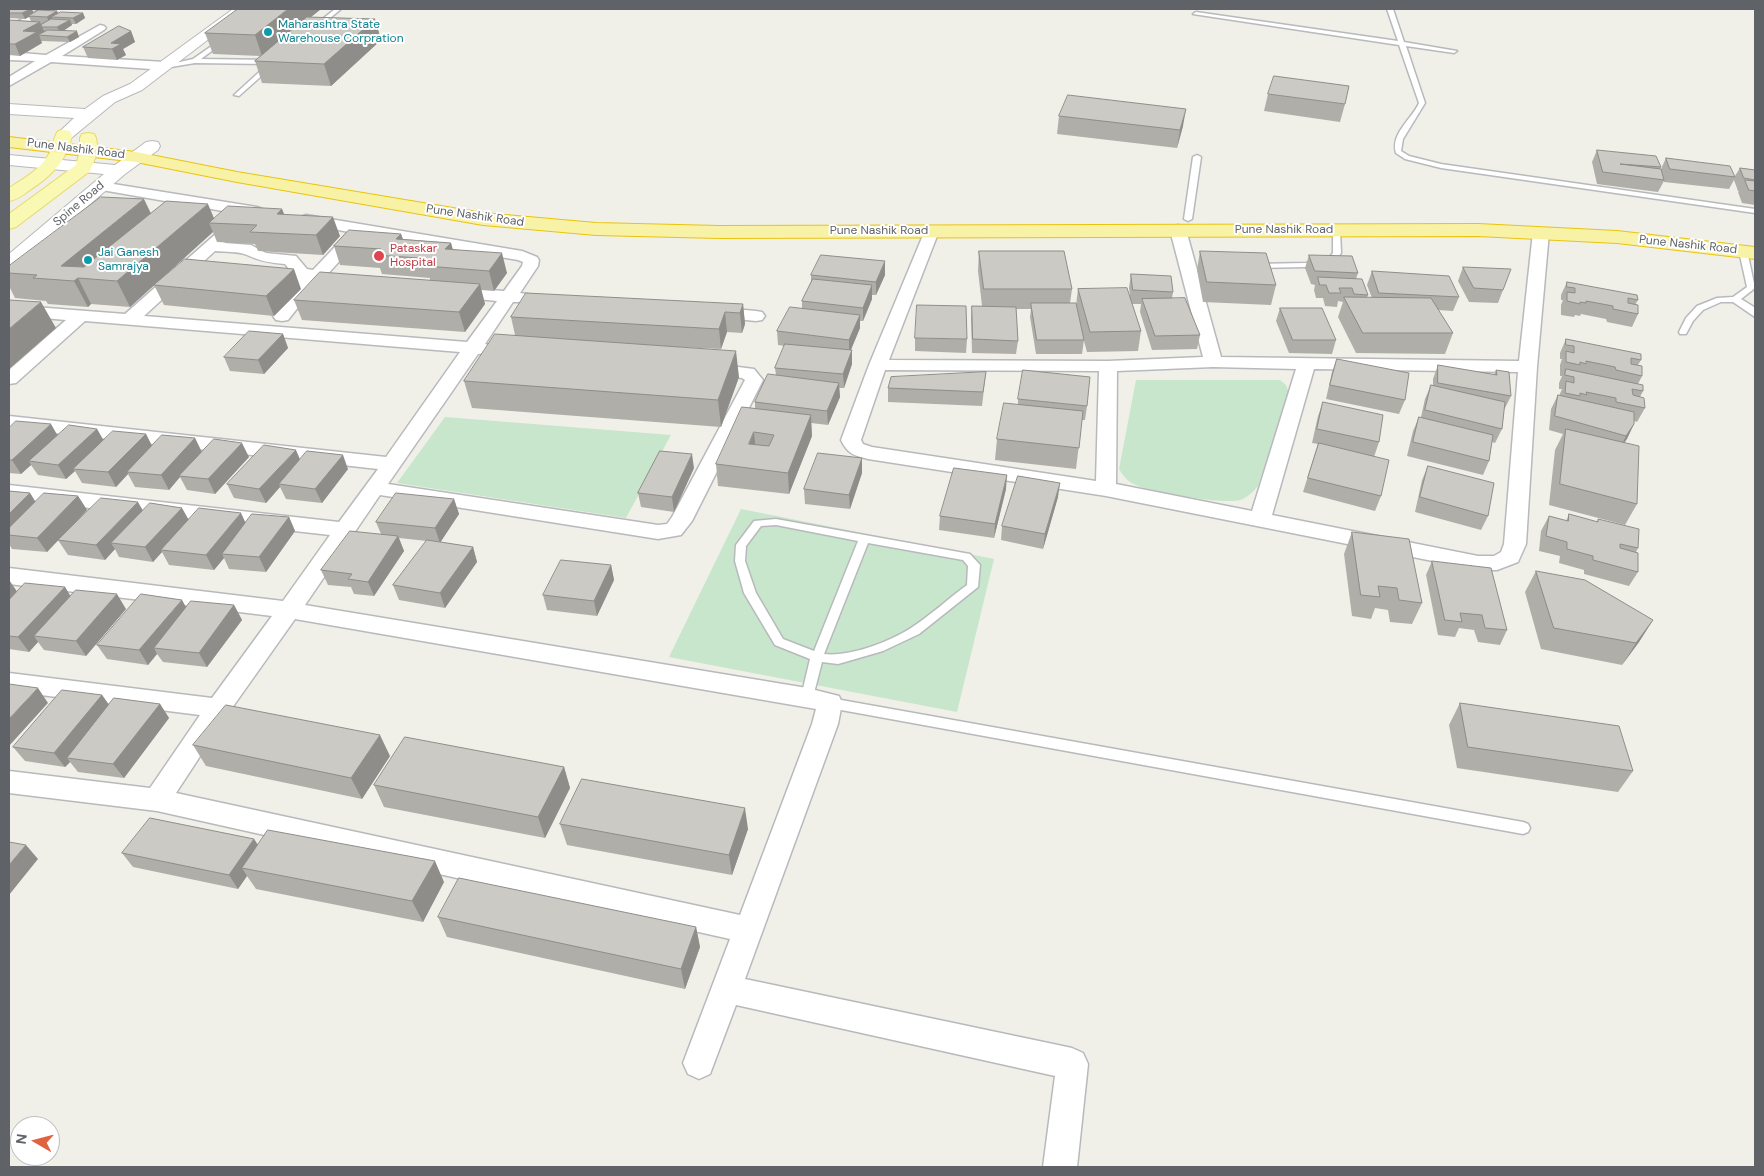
<!DOCTYPE html>
<style>
body{margin:0}
#map{position:relative;width:1764px;height:1176px;overflow:hidden;background:#f0f0e8;font-family:"DM Sans",sans-serif}
canvas{display:block}
.frame{position:absolute;inset:0;border:10px solid #5f6267;pointer-events:none}
.north{position:absolute;left:10px;top:1116px;width:50px;height:50px;box-sizing:border-box;background:#fff;border:1px solid #bfc0c2;border-radius:50%;rotate:278deg;font-size:14px;font-weight:700;line-height:20px;text-align:center;color:#5f6267}
.north::after{content:'';display:block;margin:auto;width:18px;height:22px;background:#df6340;clip-path:polygon(50% 0,100% 100%,50% 72%,0 100%)}
</style>
<div id="map">
<canvas width="1764" height="1176"></canvas>
<div class="frame"></div>
<div class="north">N</div>
</div>
<script>
const ctx = document.querySelector('canvas').getContext('2d');
ctx.lineJoin = 'round';
function fill(path, color) { ctx.fillStyle = color; ctx.fill(path, 'evenodd'); }
function stroke(path, color, width, dash) { ctx.strokeStyle = color; ctx.lineWidth = width; ctx.lineCap = dash ? 'butt' : 'round'; ctx.setLineDash(dash || []); ctx.stroke(path); }
function drawText(font, color, halo, rows, align = 'center') {
  ctx.font = font + ' "DM Sans",sans-serif'; ctx.lineWidth = 4; ctx.setLineDash([]); ctx.textBaseline = 'middle'; ctx.strokeStyle = halo; ctx.fillStyle = color; for (const [text, x, y, turn = 0] of rows) {
    ctx.save(); ctx.translate(x, y); ctx.rotate((+turn || 0) * Math.PI / 180); ctx.textAlign = isNaN(turn) ? turn : align; if (halo) ctx.strokeText(text, 0, 0); ctx.fillText(text, 0, 0); ctx.restore();
  }
}
fill(new Path2D(`
 M1136,380H1280L1286,385L1289,393L1258,486C1253,492 1247,498 1240,500C1225,505 1151,492 1136,485C1128,482 1123,476 1119,469Z
 M445,417L671,435L626,518L397,483Z
 M741,509L994,559L957,712L669,657Z`), '#c7e6cb');
const service = new Path2D(`
 M335,9H341L318,28H314V26Z
 M1387,9H1393L1404,42L1457,51L1454,53L1406,46L1425,103L1403,139L1401,151L1409,156L1441,164L1755,209V213L1441,168L1405,159L1396,153C1390,134 1412,119 1419,103L1399,45L1193,14L1196,12L1398,41Z
 M223,38L226,40L225,41L201,59L274,60L277,62L239,96L234,95L268,64L195,63L165,68L162,66L193,59Z
 M1197,155L1201,157L1192,219L1188,221L1184,219L1193,157Z
 M1333,228L1340,230L1341,253L1334,263L1306,267L1255,268L1251,266L1255,264L1306,263L1328,259L1333,253Z
 M1740,249L1747,251L1755,288L1741,299L1754,307L1755,317L1733,302H1721L1703,310L1693,321L1686,334H1680L1679,332L1686,318L1697,306L1717,298L1733,297L1747,287L1739,251Z
 M776,519L970,554L980,565L978,587L919,634L883,651L838,664L822,662L813,697L811,700H803L801,697L810,659L775,645L744,593L735,561L736,545L754,521ZM776,525L858,541L814,651L783,639L756,593L745,561L746,546L761,526ZM868,543L963,560L968,566L967,585C948,599 931,615 911,628C889,642 850,657 824,654Z
 M830,698L1523,822L1528,824L1530,828L1528,832L1523,834L830,708L826,706L824,703L826,700Z`);
const minor = new Path2D(`
 M41,9H55L9,34V26Z
 M100,25L104,26L106,28L104,30L62,56L165,62L171,66L165,70L51,62L9,86V77L35,61L9,60V52L46,55Z
 M101,182L257,207L262,209L265,212L262,215L257,217L96,189L94,186L96,183Z
 M240,215L245,217L248,220L224,243L251,245L266,253L296,256L307,269L313,270L349,232L301,223L298,220L301,217L306,215L522,251L537,257L539,260L538,266L520,293L527,294L529,298L527,302H513L485,344L490,345L493,349L490,353L478,354L388,484L658,525L667,524L672,517L745,380L742,378L701,372L698,368L701,364L707,363L754,369L763,380L692,521L681,535L658,539L380,495L305,605L807,688L839,696L842,703L838,724L745,979L1072,1048L1083,1053L1088,1064L1077,1167H1043L1055,1076L736,1005L710,1074L699,1079L688,1074L683,1063L730,939L157,811L9,793V771L150,788L200,715L9,691V673L212,698L272,616L9,584V568L283,601L330,535L9,499V485L339,522L378,469L9,428V416L386,457L460,352L85,321L16,383L9,384V370L66,320L9,315V305L125,314L235,217ZM364,234L518,260L523,262L522,266L504,291L453,287L447,288L445,292L447,296L497,301L467,342L144,316L215,251C224,252 238,251 247,255C260,261 270,263 285,264L293,274L269,272L263,274L261,277L263,280L299,285L273,316L276,320L282,321L288,320L315,286L341,289L347,288L349,284L347,280L325,277ZM295,619L816,709L812,724L740,915L176,793L227,715Z
 M1178,225L1183,227L1186,230L1221,357L1519,361L1533,232L1535,229H1547L1549,232L1537,367L1526,544L1518,562L1497,570H1478L1106,496L868,459C853,455 848,454 841,440L869,365L926,228H936L939,231L889,360L1108,361L1203,357L1170,230L1173,227ZM1213,367L1296,369L1252,511L1116,484L1117,371ZM1314,369L1518,372L1504,544L1501,552L1494,556H1478L1272,515ZM885,370L1099,371L1096,481L872,447L863,444L861,440Z
 M712,307L756,311L762,312L765,316L762,320L756,321L706,316L703,312L706,308Z`);
const tertiary = new Path2D(`
 M233,9H248L142,90L115,102L70,139H58L56,135L74,118L9,114V104L85,109L103,96L130,84Z
 M152,141L158,142L160,146L158,150L125,174L16,268L9,270V254L104,174L9,165V155L115,165L146,142Z`);
const primary = new Path2D(`
 M64,130L70,131L72,135C67,161 51,176 30,190C23,195 17,200 9,201V188C23,179 41,169 49,154C53,147 53,138 58,131Z
 M88,133L94,134L96,138L98,151L90,171L16,227L9,229V214L76,165L80,151V138L82,134Z`);
const trunk = new Path2D(`
 M9,137L136,152L237,172L483,213L596,223L719,226L1478,224L1617,231L1755,247V259L1617,243L1478,236L719,238L596,235L483,225L237,182L136,162L9,147Z`);
stroke(service, '#b8b9bd', 3);
stroke(minor, '#b8b9bd', 3);
stroke(tertiary, '#b8b9bd', 2);
stroke(primary, '#e9d769', 2);
stroke(trunk, '#e9c40f', 2);
fill(service, '#fff');
fill(minor, '#fff');
fill(tertiary, '#fff');
fill(primary, '#faf9b4');
fill(trunk, '#f8f2a6');
fill(new Path2D(`
 M9,9H42L39,10L58,13H83L85,18L76,24H72V25L63,31L79,37L70,42L41,41L42,43L20,56L9,55V20L31,21L29,17L25,19L9,18ZM32,10H34L38,11L34,13Z
 M321,9L311,17L375,19L381,40L331,86L262,83L255,61L260,56L213,54L205,33Z
 M131,31L135,42L123,49L126,55L117,60L88,58L83,47Z
 M1268,94L1345,104L1340,122L1264,111Z
 M1059,116L1183,126L1177,148L1057,134Z
 M1597,150L1661,167L1660,169H1661L1666,158L1735,176L1740,168L1755,170V205L1742,203L1738,192L1739,191H1738L1734,180L1729,189L1664,182V181L1658,192L1597,184L1592,162Z
 M282,209L284,214L340,236L323,255L258,251L255,244L217,242L213,232L130,307L91,304L88,307L48,304L46,301L15,298L9,286V266L151,213L214,218Z
 M401,234L403,239L451,243L453,250L507,273L494,291L481,290L485,304L465,332L302,320L294,300L430,280V278L382,274L380,268L340,265L334,246Z
 M979,251L1072,289L1070,303L1076,305L1078,289L1130,296L1129,288L1131,274L1173,292L1172,298L1200,335L1197,349L1152,350L1140,312L1141,304H1132L1141,331L1138,351L1087,352L1081,330L1084,340L1082,354H1036L1030,317L1031,309H1016L1018,341L1016,354L972,353L971,319L972,306H982L978,271Z
 M1200,251L1276,285L1271,305L1203,302L1197,270Z
 M1309,255L1358,273L1356,279L1368,295L1367,298H1372L1367,285L1372,271L1459,297L1453,311L1438,310L1453,333L1445,354L1356,353L1338,317L1343,302L1338,301L1337,307L1325,306L1323,298H1316L1314,290L1315,285L1311,284L1305,268Z
 M1463,267L1503,290L1498,303L1469,302L1458,281Z
 M811,275H885L876,295H872V299L863,321H860V328L851,350H852V364L844,388H839L840,397L828,425L811,423L812,436L789,494L718,486L716,464L755,408V402L776,375L775,368L785,346L778,345L777,331L802,308V301L811,282Z
 M1567,282L1638,300L1635,305L1638,314L1632,327L1607,322L1606,319L1581,314L1580,316L1575,315L1574,317L1561,315V305L1563,300H1561V295Z
 M154,285L301,289L274,316L164,305Z
 M743,304L745,324L742,333L727,332L721,349L676,347L739,377L721,427L472,408L464,381L515,335L511,317Z
 M1280,308L1336,340L1332,354L1289,353L1276,321Z
 M283,334L288,348L264,374L230,371L224,357Z
 M915,338L967,339L966,353L915,351Z
 M1566,339L1641,360L1638,365L1642,376L1638,384L1643,391L1640,397L1645,408L1637,422L1634,421V424L1624,443L1637,504L1625,525L1549,505L1555,450L1563,434L1549,430L1551,409L1558,395L1559,396L1562,389H1559V383L1562,376H1560V365L1562,359H1560V353Z
 M1337,359L1405,400L1399,414L1326,399L1332,372Z
 M1438,365L1494,375L1496,370L1511,396L1504,410L1502,429L1495,443L1492,442L1489,461L1483,475L1407,456L1413,431L1419,417H1421L1425,399L1431,385H1433V379Z
 M986,372L982,406L888,402V388Z
 M1018,399L1087,406L1085,420H1082L1076,469L995,460L997,439L1018,404Z
 M1323,402L1379,442L1374,457L1381,496L1375,511L1303,492L1318,444L1312,443L1318,416Z
 M9,428L58,435L97,429L103,440L146,434L152,446L195,438L202,452L249,457L215,494L187,490L180,477L169,490L135,487L128,474L116,487L82,483L75,471L66,479L38,475L31,465L21,474L9,473Z
 M862,458V473L850,509L805,504L804,489Z
 M300,460L348,469L322,503L286,499L280,487L266,503L234,498L227,484Z
 M1428,466L1488,516L1481,530L1415,512L1422,480Z
 M694,468L674,512L641,507L638,493Z
 M1006,489L994,538L939,530L940,516Z
 M9,491L30,493L35,501L78,496L87,510L47,552L12,549L9,544Z
 M1058,497L1043,549L1001,540L1002,526Z
 M454,499L459,514L440,542L473,547L477,562L445,608L399,600L393,585L427,541L399,538L404,551L374,596L354,594L351,587L328,585L321,570L381,534L376,522Z
 M142,510L189,519L246,522L289,517L295,531L266,572L229,569L224,558L214,570L169,565L162,552L153,562L119,557L115,549L105,560L68,555L58,540Z
 M1569,514L1597,522L1598,519L1638,548L1636,552L1638,572L1629,586L1584,574V570L1559,563L1560,556L1539,551L1541,531L1549,516L1566,521Z
 M1352,532L1422,603L1412,624L1390,622L1388,610L1375,608L1371,619L1352,616L1344,554Z
 M1432,561L1507,630L1500,645L1478,642L1474,630L1459,628L1455,637L1438,635L1426,575Z
 M611,565L614,580L597,616L547,610L543,595Z
 M1536,571L1653,620L1639,642L1622,665L1541,649L1525,592Z
 M9,580L17,592L65,587L70,596L126,609L86,656L44,650L38,642L29,652L9,649Z
 M234,605L242,620L207,667L163,662L157,654L148,665L107,659L97,645L186,607Z
 M102,695L109,705L160,704L169,718L124,778L78,772L70,762L65,767L25,761L13,747Z
 M1460,703L1633,771L1618,792L1457,768L1449,725Z
 M193,745L390,756L362,799L206,766Z
 M564,767L570,788L545,838L384,807L374,785Z
 M560,824L748,829L732,875L567,845Z
 M254,839L258,845L444,882L423,922L256,889L247,876L238,889L133,867L122,853Z
 M438,917L696,927L700,947L685,989L447,937Z`), '#afaea9');
fill(new Path2D(`
 M32,9L34,14L25,19L22,13Z
 M288,9H321L262,56L255,35Z
 M57,11L60,16L51,17L53,20L49,22L47,17Z
 M83,13L85,18L76,24L73,18Z
 M375,19L381,40L331,86L324,64Z
 M70,20L72,25L60,33L57,27Z
 M40,22L45,33L39,35L42,43L20,56L15,44L23,31Z
 M77,31L79,37L70,42L67,37Z
 M131,31L135,42L123,49L126,55L117,60L112,49L111,43Z
 M1186,109L1183,126L1177,148L1180,130Z
 M144,199L156,224L78,278L91,304L88,307L74,281L61,266Z
 M208,204L216,223H209L213,232L130,307L117,281Z
 M282,209L289,228L277,214Z
 M333,217L340,236L323,255L316,235Z
 M401,234L407,253L396,239Z
 M451,243L456,262L451,268L445,249Z
 M502,253L507,273L494,291L489,271Z
 M885,261V275L876,295V282Z
 M294,269L301,289L274,316L266,296Z
 M480,284L485,304L465,332L459,312Z
 M872,285V299L863,321V308Z
 M41,302L56,328L9,369V329Z
 M743,304L745,324L742,333L740,313Z
 M725,312L727,332L721,349L719,329Z
 M860,315V328L849,354V340Z
 M283,334L288,348L264,374L258,360Z
 M852,350V364L844,388L843,374Z
 M736,351L739,377L721,427L718,400Z
 M839,383L840,397L828,425L827,411Z
 M811,415L812,436L789,494L788,473Z
 M51,424L59,438L29,461L31,465L21,474L12,460Z
 M1634,424L1627,439L1619,450L1626,436Z
 M97,429L105,443L73,469L75,471L66,479L58,465Z
 M754,432L756,453L749,444Z
 M146,434L153,448L127,472L128,474L116,487L108,472Z
 M195,438L202,453L179,476L180,477L169,490L161,475Z
 M242,443L249,457L215,494L208,479Z
 M296,450L302,464L279,484L280,487L266,503L259,489Z
 M692,454L694,468L674,512L672,497Z
 M343,455L348,469L322,503L315,489Z
 M862,458V473L850,509L849,495Z
 M1007,475L1006,489L994,538L995,524Z
 M1060,483L1058,497L1043,549L1045,534Z
 M30,493L39,508L9,535V514Z
 M78,496L87,510L47,552L37,538Z
 M454,499L459,514L440,543L435,528Z
 M138,502L146,516L111,543L115,549L105,560L96,545Z
 M182,508L190,522L161,550L162,552L153,562L145,547Z
 M241,513L248,528L222,554L224,558L214,570L206,555Z
 M289,517L295,531L266,572L259,557Z
 M398,536L404,551L374,596L368,582Z
 M473,547L477,562L445,608L440,593Z
 M611,565L614,580L597,616L594,601Z
 M9,580L18,593L9,603Z
 M65,587L74,602L34,636L38,642L29,652L18,637Z
 M117,594L126,609L86,656L76,641Z
 M182,600L190,614L154,648L157,654L148,665L139,650Z
 M234,605L242,620L207,667L199,653Z
 M1653,620L1639,642L1622,665L1636,643Z
 M38,688L48,703L9,746V719Z
 M102,695L112,709L67,758L70,762L65,767L54,753Z
 M160,704L169,718L124,778L113,764Z
 M380,735L390,756L362,799L351,778Z
 M564,767L570,788L545,838L538,817Z
 M745,808L748,829L732,875L729,855Z
 M254,839L263,853L242,868L247,876L238,889L229,875Z
 M26,845L38,859L9,895V865Z
 M435,861L444,882L423,922L412,901Z
 M696,927L700,947L685,989L681,969Z`), '#8f8d8a');
const building = new Path2D(`
 M9,9H31L22,13H9Z
 M238,9H288L255,35L205,33Z
 M39,10L57,11L47,17L28,16Z
 M61,12L83,13L73,18L51,17Z
 M307,17L375,19L324,64L255,61Z
 M51,19L70,20L57,27H42L41,25Z
 M9,20L40,22L23,31L37,32L15,44H9Z
 M119,26L131,31L111,43L121,44L112,49L83,47Z
 M48,30L77,31L67,37L38,35Z
 M1274,76L1349,86L1345,104L1268,94Z
 M1068,95L1186,109L1180,130L1059,116Z
 M1597,150L1656,156L1661,167L1620,164L1661,169L1664,180L1603,172Z
 M1666,158L1730,166L1735,177L1670,169Z
 M1740,168L1755,170V180L1744,178Z
 M1745,180L1755,181V191L1749,190Z
 M101,197L144,199L61,266L84,267L166,201L208,204L117,281L78,278L74,281L33,278L37,275L9,273V266Z
 M228,206L282,209L277,214L333,217L316,235L250,232L257,225L209,223Z
 M349,230L401,234L396,239L451,243L445,249L502,253L489,271L426,266L432,259L376,255L381,249L334,246Z
 M979,251H1064L1072,289H984Z
 M1200,251L1266,253L1276,285L1207,282Z
 M821,255L885,261L876,282L811,275Z
 M1309,255L1352,256L1358,273L1315,271Z
 M185,259L294,269L266,296L154,285Z
 M1463,267L1511,269L1503,290L1474,288Z
 M1372,271L1449,276L1459,297L1379,293Z
 M320,272L480,284L459,312L294,300Z
 M1131,274L1171,276L1173,292L1133,290Z
 M1318,277L1362,279L1368,295L1354,294L1352,288H1339L1341,293H1329L1326,285H1320Z
 M813,279L872,285L863,308L802,301Z
 M1567,282L1637,295L1638,300L1628,298V303L1638,305V314L1613,309V306L1586,301V303L1580,302V304L1567,301V292L1575,293V288L1567,287Z
 M1127,288L1141,331L1090,332L1078,289Z
 M526,293L743,304L740,313L725,312L719,329L511,317Z
 M1344,297L1431,298L1453,333H1363Z
 M1185,298L1200,335L1155,336L1142,299Z
 M9,300L41,302L9,329Z
 M1031,303H1076L1084,340H1037Z
 M917,305L966,306L967,339L915,338Z
 M972,306L1016,307L1018,341L973,339Z
 M790,307L860,315L849,340L777,331Z
 M1280,308H1322L1336,340H1293Z
 M249,331L283,334L258,360L224,357Z
 M495,334L736,351L718,400L464,381Z
 M1566,339L1641,354V360L1631,358V364L1642,366V376L1616,370L1615,367L1586,361V364L1580,362V365L1566,362V351L1574,353V346L1566,345Z
 M785,344L852,350L843,374L775,368Z
 M1337,359L1409,373L1405,400L1330,385Z
 M1438,365L1497,375L1496,370L1509,372L1511,396L1438,383Z
 M1566,369L1643,385V391L1632,389L1633,395L1644,398L1645,408L1616,402V398L1586,392L1587,395L1580,393V396L1565,393L1566,381L1574,383V377L1565,375Z
 M1023,370L1090,377L1087,406L1018,399Z
 M986,372L983,392L888,388L891,377Z
 M768,374L839,383L827,411L755,402Z
 M1431,385L1505,402L1502,429L1425,410Z
 M1558,395L1634,412V424L1626,436L1555,416Z
 M1323,402L1383,415L1379,442L1317,429Z
 M1004,403L1083,411L1079,448L997,439Z
 M742,407L811,415L788,473L716,464ZM754,432L774,435L769,446L749,444Z
 M1419,417L1493,435L1489,461L1413,442Z
 M16,421L51,424L12,460H9V428Z
 M69,425L97,429L58,465L29,461Z
 M1566,429L1639,446L1637,504L1560,484Z
 M113,431L146,434L108,472L73,469Z
 M162,435L195,438L161,475L127,472Z
 M214,439L242,443L208,479L179,476Z
 M1319,443L1389,460L1381,496L1308,478Z
 M264,445L296,450L259,489L227,484Z
 M307,451L343,455L315,489L279,484Z
 M660,451L692,454L672,497L638,493Z
 M818,453L862,458L849,495L804,489Z
 M1428,466L1494,483L1488,516L1420,497Z
 M954,468L1007,475L995,524L940,516Z
 M1018,476L1060,483L1045,534L1002,526Z
 M9,491L30,493L9,514Z
 M44,493L78,496L37,538L9,535V528Z
 M396,493L454,499L435,528L376,522Z
 M101,498L138,502L96,545L58,540Z
 M150,503L182,508L145,547L111,543Z
 M199,508L241,513L206,555L161,550Z
 M252,514L289,517L259,557L222,554Z
 M1569,514L1598,522V519L1639,529L1638,548L1620,544V548L1638,553V572L1593,560V556L1567,549V542L1546,536L1549,516L1568,521Z
 M350,531L398,536L368,582L348,579L352,574L321,570Z
 M1352,532L1409,539L1422,603L1399,600L1397,588L1378,586L1380,597L1361,595Z
 M427,540L473,547L440,593L393,585Z
 M561,560L611,565L594,601L543,595Z
 M1432,561L1491,568L1507,630L1485,628L1482,615L1460,613L1462,622L1445,620Z
 M1536,571L1585,580L1653,620L1636,643L1554,628Z
 M25,583L65,587L18,637L9,636V600Z
 M76,590L117,594L76,641L34,636Z
 M141,594L182,600L139,650L97,645Z
 M191,601L234,605L199,653L154,648Z
 M9,684L38,688L9,719Z
 M62,690L102,695L54,753L13,747Z
 M114,698L160,704L113,764L67,758Z
 M1460,703L1619,726L1633,771L1468,747Z
 M226,705L380,735L351,778L193,745Z
 M405,737L564,767L538,817L374,785Z
 M582,779L745,808L729,855L560,824Z
 M150,818L254,839L229,875L122,853Z
 M268,830L435,861L412,901L242,868Z
 M9,842L26,845L9,865Z
 M459,878L696,927L681,969L438,917Z`);
fill(building, '#cccac5');
stroke(building, '#8f8d8a', 1);
for (const [x, y, r, color] of [
 [268,32,5,"#0f9aa8"],
 [379,256,6,"#e0444e"],
 [88,260,5,"#0f9aa8"]
]) { const dot = new Path2D(); dot.arc(x, y, r, 0, 2 * Math.PI); ctx.fillStyle = color; ctx.fill(dot); stroke(dot, '#fff', 2); }
drawText('12px', '#0d838f', '#fff', [
 ["Maharashtra State",278,25],
 ["Warehouse Corpration",278,39],
 ["Jai Ganesh",98,253],
 ["Samrajya",98,267]
], 'left');
drawText('12px', '#5f6267', '#fff', [
 ["Pune Nashik Road",76,149,7],
 ["Spine Road",79,204,-40],
 ["Pune Nashik Road",475,216,8],
 ["Pune Nashik Road",1284,230],
 ["Pune Nashik Road",879,231],
 ["Pune Nashik Road",1688,245,6]
]);
drawText('12px', '#be3a42', '#fff', [
 ["Pataskar",390,249],
 ["Hospital",390,263]
], 'left');
</script>
